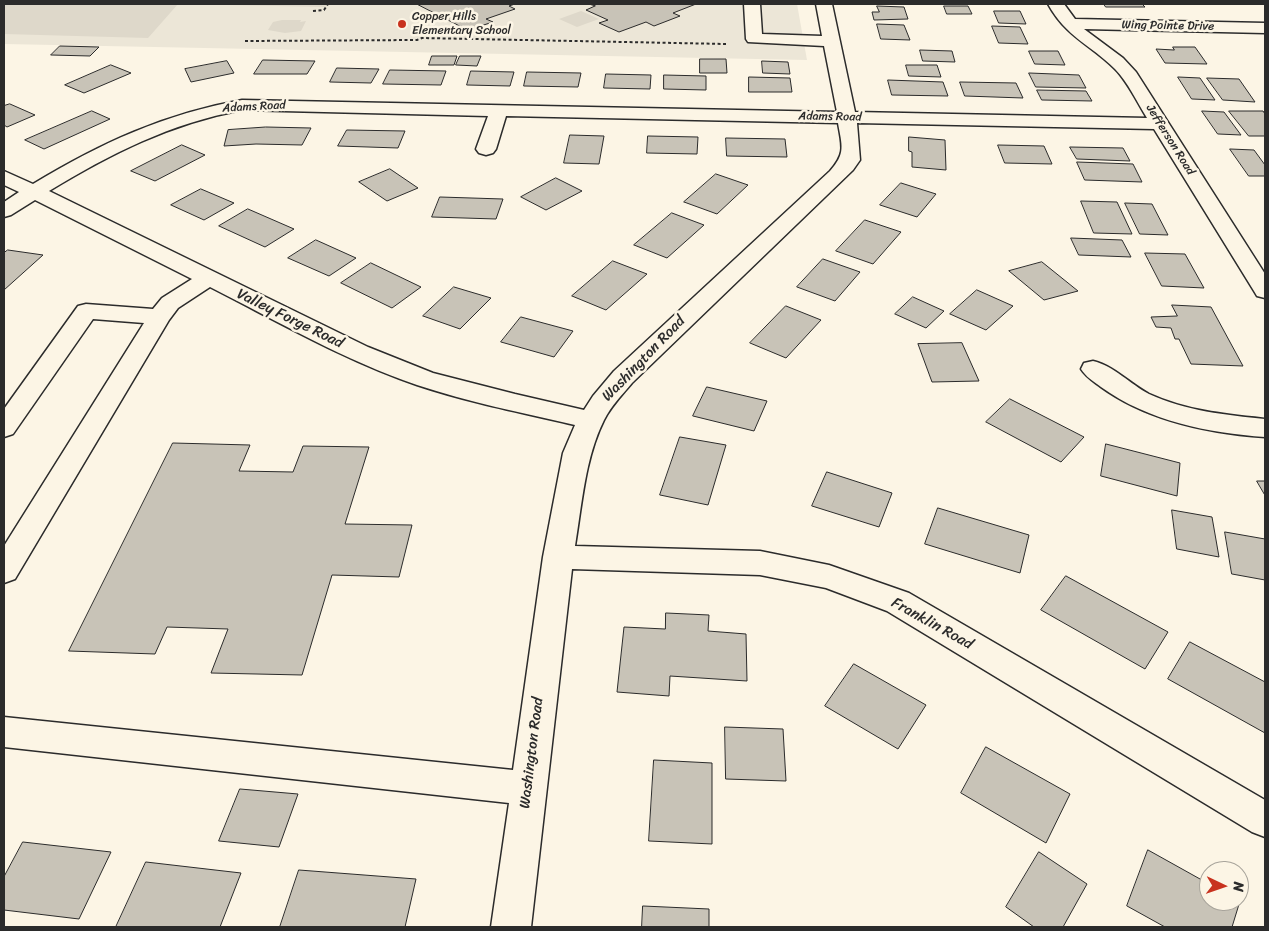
<!DOCTYPE html>
<style>
body{margin:0}
#map{position:relative;width:1269px;height:931px;overflow:hidden;background:#fcf5e5;font-family:Sriracha,sans-serif}
canvas{display:block}
.frame{position:absolute;inset:0;border:5px solid #2b2b2b;pointer-events:none}
.north{position:absolute;left:1199px;top:861px;width:50px;height:50px;box-sizing:border-box;background:#fcf5e5;border:1px solid #a8a49b;border-radius:50%;rotate:93deg;font-size:14px;font-weight:700;line-height:20px;text-align:center;color:#2b2b2b}
.north::after{content:'';display:block;margin:auto;width:18px;height:22px;background:#c8321e;clip-path:polygon(50% 0,100% 100%,50% 72%,0 100%)}
</style>
<div id="map">
<canvas width="1269" height="931"></canvas>
<div class="frame"></div>
<div class="north">N</div>
</div>
<script>
const ctx = document.querySelector('canvas').getContext('2d');
ctx.lineJoin = 'round';
function fill(path, color) { ctx.fillStyle = color; ctx.fill(path, 'evenodd'); }
function stroke(path, color, width, dash) { ctx.strokeStyle = color; ctx.lineWidth = width; ctx.lineCap = dash ? 'butt' : 'round'; ctx.setLineDash(dash || []); ctx.stroke(path); }
function drawText(font, color, halo, rows, align = 'center') {
  ctx.font = font + ' Sriracha,sans-serif'; ctx.lineWidth = 5; ctx.setLineDash([]); ctx.textBaseline = 'middle'; ctx.strokeStyle = halo; ctx.fillStyle = color; for (const [text, x, y, turn = 0] of rows) {
    ctx.save(); ctx.translate(x, y); ctx.rotate((+turn || 0) * Math.PI / 180); ctx.textAlign = isNaN(turn) ? turn : align; if (halo) ctx.strokeText(text, 0, 0); ctx.fillText(text, 0, 0); ctx.restore();
  }
}
fill(new Path2D(`
 M4,4H797L807,60L4,44Z`), '#ece6d7');
fill(new Path2D(`
 M4,4H328L325,7L178,4L148,38L4,34Z
 M581,11L599,19L577,27L559,19Z
 M282,20H301L300,22L306,21L301,31L285,33L268,30L273,22Z`), '#ded8ca');
const building = new Path2D(`
 M417,4H515L509,6L515,9L486,19L493,22L468,30Z
 M589,4H696L673,13L680,16L654,26L646,22L619,32L599,23L608,20L586,10L595,6Z
 M1104,4H1142L1145,7H1106Z
 M877,6L904,7L908,19L874,20L872,12H879Z
 M944,6H968L972,14H947Z
 M994,11H1020L1026,24L999,23Z
 M877,24L904,25L910,40L881,39Z
 M992,26L1020,27L1028,44L999,43Z
 M60,46L99,47L90,56L51,55Z
 M1173,47H1195L1207,64L1165,63L1156,49L1174,50Z
 M920,50L952,51L955,62L923,61Z
 M1029,51H1058L1065,65L1035,64Z
 M432,56H457L454,65H429Z
 M460,56H481L477,66L456,65Z
 M700,59H726L727,73H700Z
 M263,60L315,61L307,74H254Z
 M227,61L234,73L191,82L185,69Z
 M762,61L788,62L790,74L763,73Z
 M111,65L131,73L84,93L65,85Z
 M906,65H937L941,77L909,76Z
 M337,68L379,69L371,83L330,82Z
 M390,70L446,71L441,85L383,84Z
 M471,71L514,72L510,86L467,85Z
 M527,72L581,73L578,87L524,86Z
 M1029,73L1079,75L1086,88L1036,87Z
 M606,74L651,75L650,89L604,88Z
 M664,75L706,76V90L664,89Z
 M749,77L790,78L792,92H749Z
 M1178,77L1200,78L1215,100L1192,99Z
 M1207,78L1239,79L1255,102L1223,100Z
 M888,80L943,82L948,96L892,95Z
 M960,82L1016,83L1023,98L965,96Z
 M1037,90L1086,91L1092,101L1042,100Z
 M10,104L35,115L7,127L4,125V106Z
 M92,111L110,119L44,149L25,140Z
 M1202,111L1224,112L1241,135L1218,134Z
 M1229,111H1263L1265,114V136H1249Z
 M266,127L311,128L302,145L256,144L224,146L228,130Z
 M347,130L405,131L398,148L338,146Z
 M570,135L604,136L599,164L564,163Z
 M648,136L698,137L697,154L647,153Z
 M909,137L945,140L946,170L912,167V152L909,151Z
 M726,138L785,139L787,157L727,156Z
 M182,145L205,155L155,181L131,171Z
 M998,145L1044,146L1052,164L1005,163Z
 M1070,147L1123,148L1130,161L1077,159Z
 M1230,149L1254,150L1265,165V176H1249Z
 M1077,162L1133,164L1142,182L1085,180Z
 M390,169L418,188L387,201L359,182Z
 M716,174L748,185L717,214L684,202Z
 M556,178L582,191L546,210L521,197Z
 M901,183L936,194L917,217L880,205Z
 M201,189L234,203L204,220L171,205Z
 M440,197L503,199L496,219L432,217Z
 M1081,201L1117,202L1132,234L1094,233Z
 M1125,203L1152,204L1168,235L1140,234Z
 M248,209L294,229L265,247L219,226Z
 M672,213L704,225L667,258L634,245Z
 M865,220L901,232L873,264L836,251Z
 M1071,238L1122,240L1131,257L1079,255Z
 M316,240L356,258L329,276L288,258Z
 M8,250L43,255L4,290V253Z
 M1145,253L1185,254L1204,288L1162,286Z
 M823,259L860,272L835,301L797,287Z
 M613,261L647,274L606,310L572,296Z
 M1042,262L1078,291L1044,300L1009,271Z
 M371,263L421,287L392,308L341,283Z
 M454,287L491,298L460,329L423,316Z
 M977,290L1013,306L986,330L950,314Z
 M913,297L944,311L926,328L895,314Z
 M1172,305L1211,307L1243,366L1191,364L1179,339H1175L1171,328L1156,327L1151,317L1177,316Z
 M786,306L821,320L786,358L750,343Z
 M521,317L573,331L554,357L501,342Z
 M962,343L979,381L932,382L918,344Z
 M707,387L767,401L754,431L693,416Z
 M1010,399L1084,437L1061,462L986,422Z
 M680,437L726,445L708,505L660,495Z
 M173,443L250,445L239,471L293,472L303,446L369,447L345,524L412,525L399,577L332,575L302,675L211,673L228,629L167,627L155,654L69,651Z
 M1106,444L1180,463L1177,496L1101,476Z
 M827,472L892,493L879,527L812,506Z
 M1257,481H1265V495Z
 M938,508L1029,535L1020,573L925,544Z
 M1172,510L1212,517L1219,557L1177,549Z
 M1225,532L1265,539V580L1232,574Z
 M1066,576L1168,632L1145,669L1041,610Z
 M666,613L709,615L708,631L746,634L747,681L670,676L669,696L617,692L624,627L665,629Z
 M1190,642L1265,682V733L1168,679Z
 M854,664L926,705L898,749L825,706Z
 M725,727L783,729L786,781L726,779Z
 M986,747L1070,794L1046,843L961,793Z
 M654,760L712,763V844L649,841Z
 M240,789L298,794L279,847L219,841Z
 M23,842L111,852L79,919L4,910V877Z
 M1148,850L1209,884V901H1240L1232,927H1165L1127,906Z
 M1039,852L1087,884L1063,927H1034L1006,907Z
 M146,862L241,873L220,927H116Z
 M299,870L416,879L405,927H280Z
 M643,906L709,909V927H642Z`);
fill(building, '#c8c3b7');
stroke(building, '#2b2b2b', 1);
const minor = new Path2D(`
 M744,4H760L762,34L822,36L816,4H832L855,112L1147,118C1137,102 1128,82 1115,69C1090,44 1067,38 1048,4H1064L1075,19L1265,23V33L1084,29L1123,58L1136,72L1265,274V298L1257,296L1254,291L1154,129L857,123L860,160L853,170L632,383C622,395 611,406 604,420C585,458 582,504 575,546L760,551L829,565L909,593L1265,800V837L1252,832L887,611L826,588L760,575L572,569L531,927H491L509,803L4,747V717L513,770L543,557L563,453L575,425C523,413 468,402 417,385C346,361 277,321 210,287L178,308L169,320L15,579L4,583V546L144,323L93,319L13,434L4,437V409L78,306L86,304L153,309L162,298L192,279L35,200L11,215L4,217V202L19,192L4,185V171L33,184C101,143 164,114 242,100L837,112L824,46L748,42L746,39ZM242,110L488,116L476,149L479,153L486,155L493,153L496,149L506,116L838,123C842,146 846,153 830,171L614,371L593,396L584,410L515,394L433,373L368,347L49,191C110,154 171,123 242,110Z
 M1093,361C1114,366 1130,384 1149,394C1186,411 1226,415 1265,419V437C1208,433 1148,421 1101,387C1093,381 1086,377 1081,369L1084,363Z`);
stroke(minor, '#2b2b2b', 3);
stroke(new Path2D(`
 M313,11L324,10L328,4
 M245,41L417,40L422,38L726,44`), '#2b2b2b', 2, [3, 2.5]);
fill(minor, '#fcf5e5');
for (const [x, y, r, color] of [
 [402,24,5,"#c8321e"]
]) { const dot = new Path2D(); dot.arc(x, y, r, 0, 2 * Math.PI); ctx.fillStyle = color; ctx.fill(dot); stroke(dot, '#fcf5e5', 2); }
drawText('12px', '#2b2b2b', '#fcf5e5', [
 ["Copper Hills",412,17],
 ["Elementary School",412,31]
], 'left');
drawText('12px', '#2b2b2b', '#fcf5e5', [
 ["Wing Pointe Drive",1168,26,1],
 ["Adams Road",254,107,-3],
 ["Adams Road",830,117,1],
 ["Jefferson Road",1170,140,58]
]);
drawText('15px', '#2b2b2b', '#fcf5e5', [
 ["Valley Forge Road",290,319,26],
 ["Washington Road",644,359,-46],
 ["Franklin Road",932,624,29],
 ["Washington Road",532,753,-83]
]);
</script>
